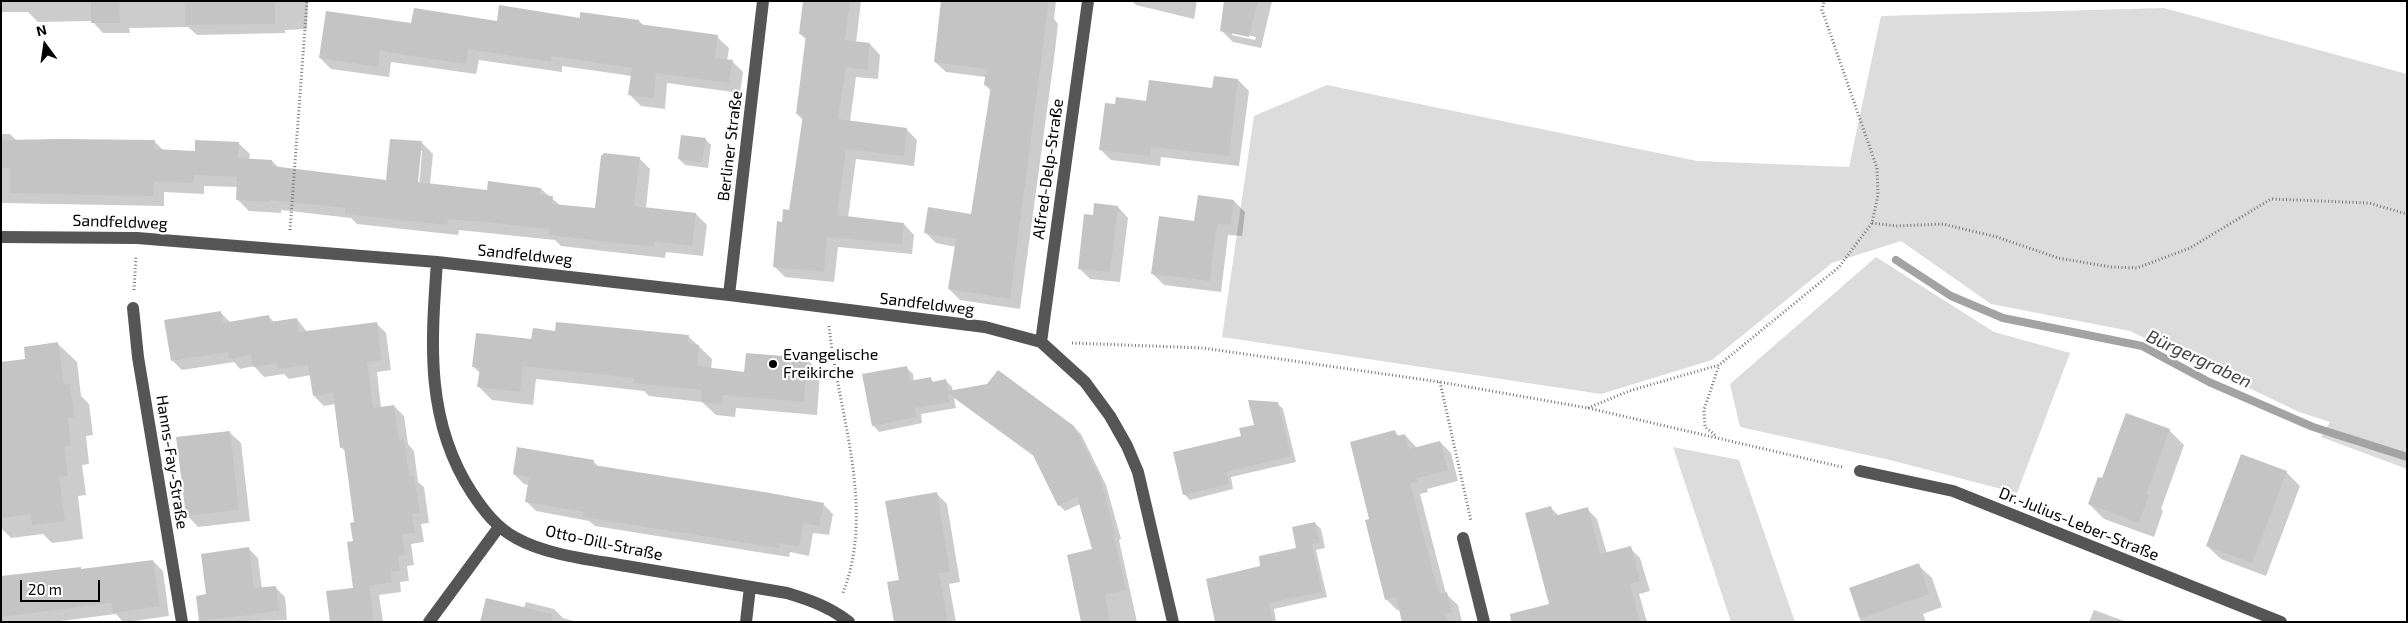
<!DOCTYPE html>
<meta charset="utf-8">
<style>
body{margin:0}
#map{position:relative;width:2408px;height:623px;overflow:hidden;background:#fff;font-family:"Exo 2",sans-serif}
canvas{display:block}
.frame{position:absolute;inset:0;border:2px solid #000;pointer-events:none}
.north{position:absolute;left:20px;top:20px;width:50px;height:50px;-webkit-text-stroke:4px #fff;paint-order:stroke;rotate:346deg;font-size:14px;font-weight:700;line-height:20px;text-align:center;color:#000}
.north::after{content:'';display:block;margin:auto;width:18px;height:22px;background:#000;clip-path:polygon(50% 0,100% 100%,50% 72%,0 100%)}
.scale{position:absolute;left:20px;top:580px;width:80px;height:22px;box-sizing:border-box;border:2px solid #000;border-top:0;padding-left:6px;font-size:15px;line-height:18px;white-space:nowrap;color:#000;-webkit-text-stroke:4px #fff;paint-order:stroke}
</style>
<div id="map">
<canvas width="2408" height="623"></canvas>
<div class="frame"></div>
<div class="north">N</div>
<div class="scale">20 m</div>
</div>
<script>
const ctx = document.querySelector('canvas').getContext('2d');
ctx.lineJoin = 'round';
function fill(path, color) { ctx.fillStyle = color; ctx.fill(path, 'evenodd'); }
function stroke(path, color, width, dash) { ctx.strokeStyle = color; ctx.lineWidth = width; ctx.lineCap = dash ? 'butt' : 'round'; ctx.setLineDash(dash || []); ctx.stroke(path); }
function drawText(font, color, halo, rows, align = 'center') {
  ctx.font = font + ' "Exo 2",sans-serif'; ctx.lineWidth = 4.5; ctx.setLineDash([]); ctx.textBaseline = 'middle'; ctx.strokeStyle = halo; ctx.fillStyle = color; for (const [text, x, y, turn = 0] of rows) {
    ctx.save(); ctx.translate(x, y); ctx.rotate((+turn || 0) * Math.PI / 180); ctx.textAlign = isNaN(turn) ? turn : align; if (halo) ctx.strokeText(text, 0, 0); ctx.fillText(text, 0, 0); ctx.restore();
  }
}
fill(new Path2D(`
 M2164,8L2407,74V469L2321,437L2330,422L2299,412L2130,331L1991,304L1901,241L1832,263L1712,360L1601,394L1222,337L1254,116L1327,85L1697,161L1849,167L1881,16Z
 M1876,257L1994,332L2070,353L2017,493L1890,460L1740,427L1730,384Z
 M1673,447L1739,460L1795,622H1731Z`), '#dcdcdc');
fill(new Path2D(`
 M1,1H308L307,29L285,30V33L197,35L188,27L129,28L130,33H103L92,21L38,22L28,12H1Z
 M804,1H861L856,43L870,44L880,55L878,79L856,77L850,122L907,130L917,140L914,166L856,159L848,218L904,224L914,235L912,254L838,247L834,282L785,277L774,266L783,223L790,211L803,120L797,114L807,40L800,34Z
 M943,1H1056L1054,19L1058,24L1054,59L1020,309L960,300L949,289L956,247L936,243L926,233L972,215L991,91L985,85L986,77L946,72L935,62Z
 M1132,1H1197L1194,19L1136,5Z
 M1225,1H1272L1261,48L1233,42L1221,30ZM1232,32L1256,37L1255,40L1232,35Z
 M581,19L639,21L644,26L717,37L729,48L727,61H732L743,72L740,93L667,83L665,109L641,106L630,95L632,76L562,66V72L479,60L476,74L391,62L389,77L331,69L320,58L412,25Z
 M1238,80L1249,91L1239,166L1161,157L1160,166L1111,160L1100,149L1147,103L1214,89Z
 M1,134H10L17,141H154L163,150L196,153L238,143L250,154L249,160L272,161L279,168L387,182L421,142L433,154L430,184L488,191L541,189L561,206L596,210L639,158L650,169L646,208L696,214L707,225L703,256L666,252L665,258L561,246L555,240L459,230L458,235L357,224L351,218L281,210V213L249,211L238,200V187L204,186V194L164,192V206L1,203ZM420,151H422L419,188H416Z
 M705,139L711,145L708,168L685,165L679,159Z
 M1234,201L1245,212L1242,236L1228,235L1221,292L1164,285L1152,273L1195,222Z
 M1118,207L1128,218L1120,282L1090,279L1079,268L1094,217Z
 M221,313L231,323L269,317L275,323L297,319L307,332L376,323L386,333L391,370L377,372L381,408L394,406L404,416L408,444L414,451L418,482L424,487L429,523L421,524L424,542L411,544L414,565L407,566L409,581L400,582L401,592L379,595L383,622H332L354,589L356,523L346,452L341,447L335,404L324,406L314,396L311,375L289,379L284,374L264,377L254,366L240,369L234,362L182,370L172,360Z
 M556,332L688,336L712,359L711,369L745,373L807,359L820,373L817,415L736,408L735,417L716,415L702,402L649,396L644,391L536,379L533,405L492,400L479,387L480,373L473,366Z
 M58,344L77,362L81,396L89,404L93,435L86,436L89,464L82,465L86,495L78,496L83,539L52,543L43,534L11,538L1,528V452L27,360Z
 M906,367L913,374L914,382L930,378L934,383L945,380L952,387L953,392L1074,427L1081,434L1106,485L1121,539L1119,540L1137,622H1082L1093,550L1080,504L1065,511L1059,505L1035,457L954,398L956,408L921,414L922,423L879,432L873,425Z
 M1277,403L1283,409L1296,462L1231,477L1233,489L1190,500L1184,494Z
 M2169,430L2184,445L2161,509L2163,511L2154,537L2104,519L2089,504L2103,479Z
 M229,432L241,443L250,521L198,527L187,515Z
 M1395,432L1400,437L1405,435L1417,448L1440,442L1451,453L1458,481L1427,489L1428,492L1420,494L1446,594L1458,605L1462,622H1403L1400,610H1397L1386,599L1371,520Z
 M593,461L600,468L823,504L833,514L829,535L813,533L809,556L790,552L789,557L595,526L589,521L536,511L526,501L529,485L524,484L514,474Z
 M2286,472L2300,486L2266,576L2221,559L2207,546Z
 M936,493L947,504L960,582L949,584L956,622H895L900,581Z
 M1551,508L1559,516L1587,509L1597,519L1607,554L1630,548L1640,558L1650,591L1639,594L1647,622H1562Z
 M1315,523L1321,529L1325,548L1316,550L1327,597L1274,609L1276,622H1217L1262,567L1298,549Z
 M249,549L258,558L262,589L275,587L285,597L287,620L201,622L207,596Z
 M153,561L163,571L169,616L127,622H123L116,614L53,622H1V578L82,571Z
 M1918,565L1932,578L1942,607L1923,614L1926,622H1861L1850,589Z
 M526,602L554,609L563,618L577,622H482L524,608Z
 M2094,610L2127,622H2089Z`), '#0003');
stroke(new Path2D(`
 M1896,260L1951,296L2003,318L2142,346L2209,382L2313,427L2407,457`), '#a3a3a3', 8);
fill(new Path2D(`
 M91,1H119L120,23H91Z
 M185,1H275V24L185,25Z
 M803,1H850L845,40L870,43L867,70L846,67L838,119L907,128L904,156L846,149L837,215L904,223L902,244L827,237L824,272L773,267L777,221L782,222L783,209L789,210L803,115L796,114L806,35L799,34Z
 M941,1H1049L1010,299L948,289L956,239L924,233L928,207L971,214L991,86L984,85L986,69L934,62Z
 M1224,1H1258L1249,37L1220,31Z
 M499,5L580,18V12L639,20V24L718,35L715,58L733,60L729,83L656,73L654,98L628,95L632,68L552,56L551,62L468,49L466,64L380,51L378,67L319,58L326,11L411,23L414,8L497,21Z
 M1214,76L1238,79L1229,156L1151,147L1150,156L1099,150L1105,103L1115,104L1116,97L1146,101L1149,80L1212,88Z
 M681,135L706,138L702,163L678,159Z
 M63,139L155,140L154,149L195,151V140L239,142L237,177L194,175L193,183L154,182L153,196L10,193V168H1V140Z
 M390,139L422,141L418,182L487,190L488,181L541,188L540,195L553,196L552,204L595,208L601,156L604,153L640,157L634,206L696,213L692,246L655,241L654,247L549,235V229L485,222L448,219L447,225L345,214V208L270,200V202L236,200L238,158L272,160V166L386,180Z
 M1198,195L1234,200L1231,225L1217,224L1210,281L1151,274L1159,216L1194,221Z
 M1094,203L1118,206L1110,272L1078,269L1084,214L1093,215Z
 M221,311L223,323L269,315L270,322L297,318L299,332L377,322L382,360L367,362L373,408L394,405L399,440L404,439L409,476H414L420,513L412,514L415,533L402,534L405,555L398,556L400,571L390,572L392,582L369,586L374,622H330L326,591L353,588L347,542L353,541L350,523L354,522L344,447L340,448L333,393L313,396L308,365L278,369L277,363L253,367L251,355L229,359L228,352L171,361L164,320Z
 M556,322L689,335L688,343L699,345L697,366L744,372L746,353L807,358L804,402L723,395L722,404L701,402L702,390L634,383V378L523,366L520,392L477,387L480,368L472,367L476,333L531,339L533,328L555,331Z
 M58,342L64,385L70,384L74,417H68L71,446L64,447L68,476L59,477L65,521L32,525L31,514L1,518V362L25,359L24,347Z
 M907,366L910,381L931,377L932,382L946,379L948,391L987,384L998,370L1074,426L1100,477L1115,533L1113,534L1126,590L1105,595L1110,622H1081L1067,555L1092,549L1077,496L1058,506L1030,449L1028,451L948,393L950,402L915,408L916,417L872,426L862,374Z
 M1248,400L1278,402L1291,456L1226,472L1229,484L1183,495L1173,452L1241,436L1239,428L1254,425Z
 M2126,413L2170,429L2146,494L2149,495L2139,523L2088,504L2098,477L2102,478Z
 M1395,430L1397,436L1405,434L1409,449L1440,441L1448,470L1417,478L1418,481L1410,483L1437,587H1438L1440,594L1447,592L1452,612L1445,614L1447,622H1402L1396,597L1385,600L1365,520L1369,519L1350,442Z
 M230,431L239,510L186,516L176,437Z
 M517,447L594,460L593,465L770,493L824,503L819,526L803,523L799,547L780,543L779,548L583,517L584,512L525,502L529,477L513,474Z
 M2241,454L2287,471L2252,563L2206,546Z
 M937,492L950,572L939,573L948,622H894L887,582L899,580L885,501Z
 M1551,506L1554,516L1588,507L1600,554L1631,546L1640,581L1630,584L1640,622H1511L1510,614L1549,604L1525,513Z
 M1315,522L1320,542L1309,545H1312L1322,592L1269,603L1273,622H1215L1206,579L1260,566L1259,556L1296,548L1292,527Z
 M249,547L254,588L276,586L279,611L199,621L196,596L206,594L201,554Z
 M153,560L160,606L113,613L111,603L1,617V576L81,567V569Z
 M1919,563L1929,594L1860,619L1849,588Z
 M486,598L552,614L551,622H480Z`), '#c4c4c4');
stroke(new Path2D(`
 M1872,223L1896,226L1943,224L1997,237L2058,258L2111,267L2137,268L2190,248L2271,199L2369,203L2407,214
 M290,230L307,1
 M134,290L136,256
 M829,326C838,413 877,510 842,595
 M1072,343L1203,348L1440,382L1588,408L1842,467
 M1440,382L1471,521
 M1588,408L1629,391L1719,365L1839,267L1872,223L1878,195L1877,168L1822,10L1824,1
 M1715,435L1705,427L1704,410L1719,365`), '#777', 3, [1, 2.5]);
stroke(new Path2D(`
 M1,237L137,238L437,262L729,295L985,327L1041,342L1085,382L1110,416L1127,446L1138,472L1173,622
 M437,262C431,344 425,421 472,493C484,511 497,528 516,538C546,555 593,560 626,566C680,575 734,584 787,593C810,600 830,607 849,622
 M729,295L763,1
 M133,308L138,357L182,622
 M1041,342L1088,1
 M1860,471L1953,491L2281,622
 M1463,538L1484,622
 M429,622L499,527
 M746,622L750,587`), '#555', 12);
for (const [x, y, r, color] of [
 [773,364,5,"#000"]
]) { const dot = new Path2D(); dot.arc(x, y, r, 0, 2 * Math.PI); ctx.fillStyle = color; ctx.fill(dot); stroke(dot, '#fff', 2); }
drawText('16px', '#000', '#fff', [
 ["Berliner Straße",730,146,-83],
 ["Alfred-Delp-Straße",1048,169,-82],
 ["Sandfeldweg",120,222,2],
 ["Sandfeldweg",525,255,6],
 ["Sandfeldweg",927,304,7],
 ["Hanns-Fay-Straße",172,462,81],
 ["Dr.-Julius-Leber-Straße",2079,524,22],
 ["Otto-Dill-Straße",604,543,12]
]);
drawText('16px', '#000', '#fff', [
 ["Evangelische",783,355],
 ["Freikirche",783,373]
], 'left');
drawText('italic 18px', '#444', '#fff', [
 ["Bürgergraben",2199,359,25]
]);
</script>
